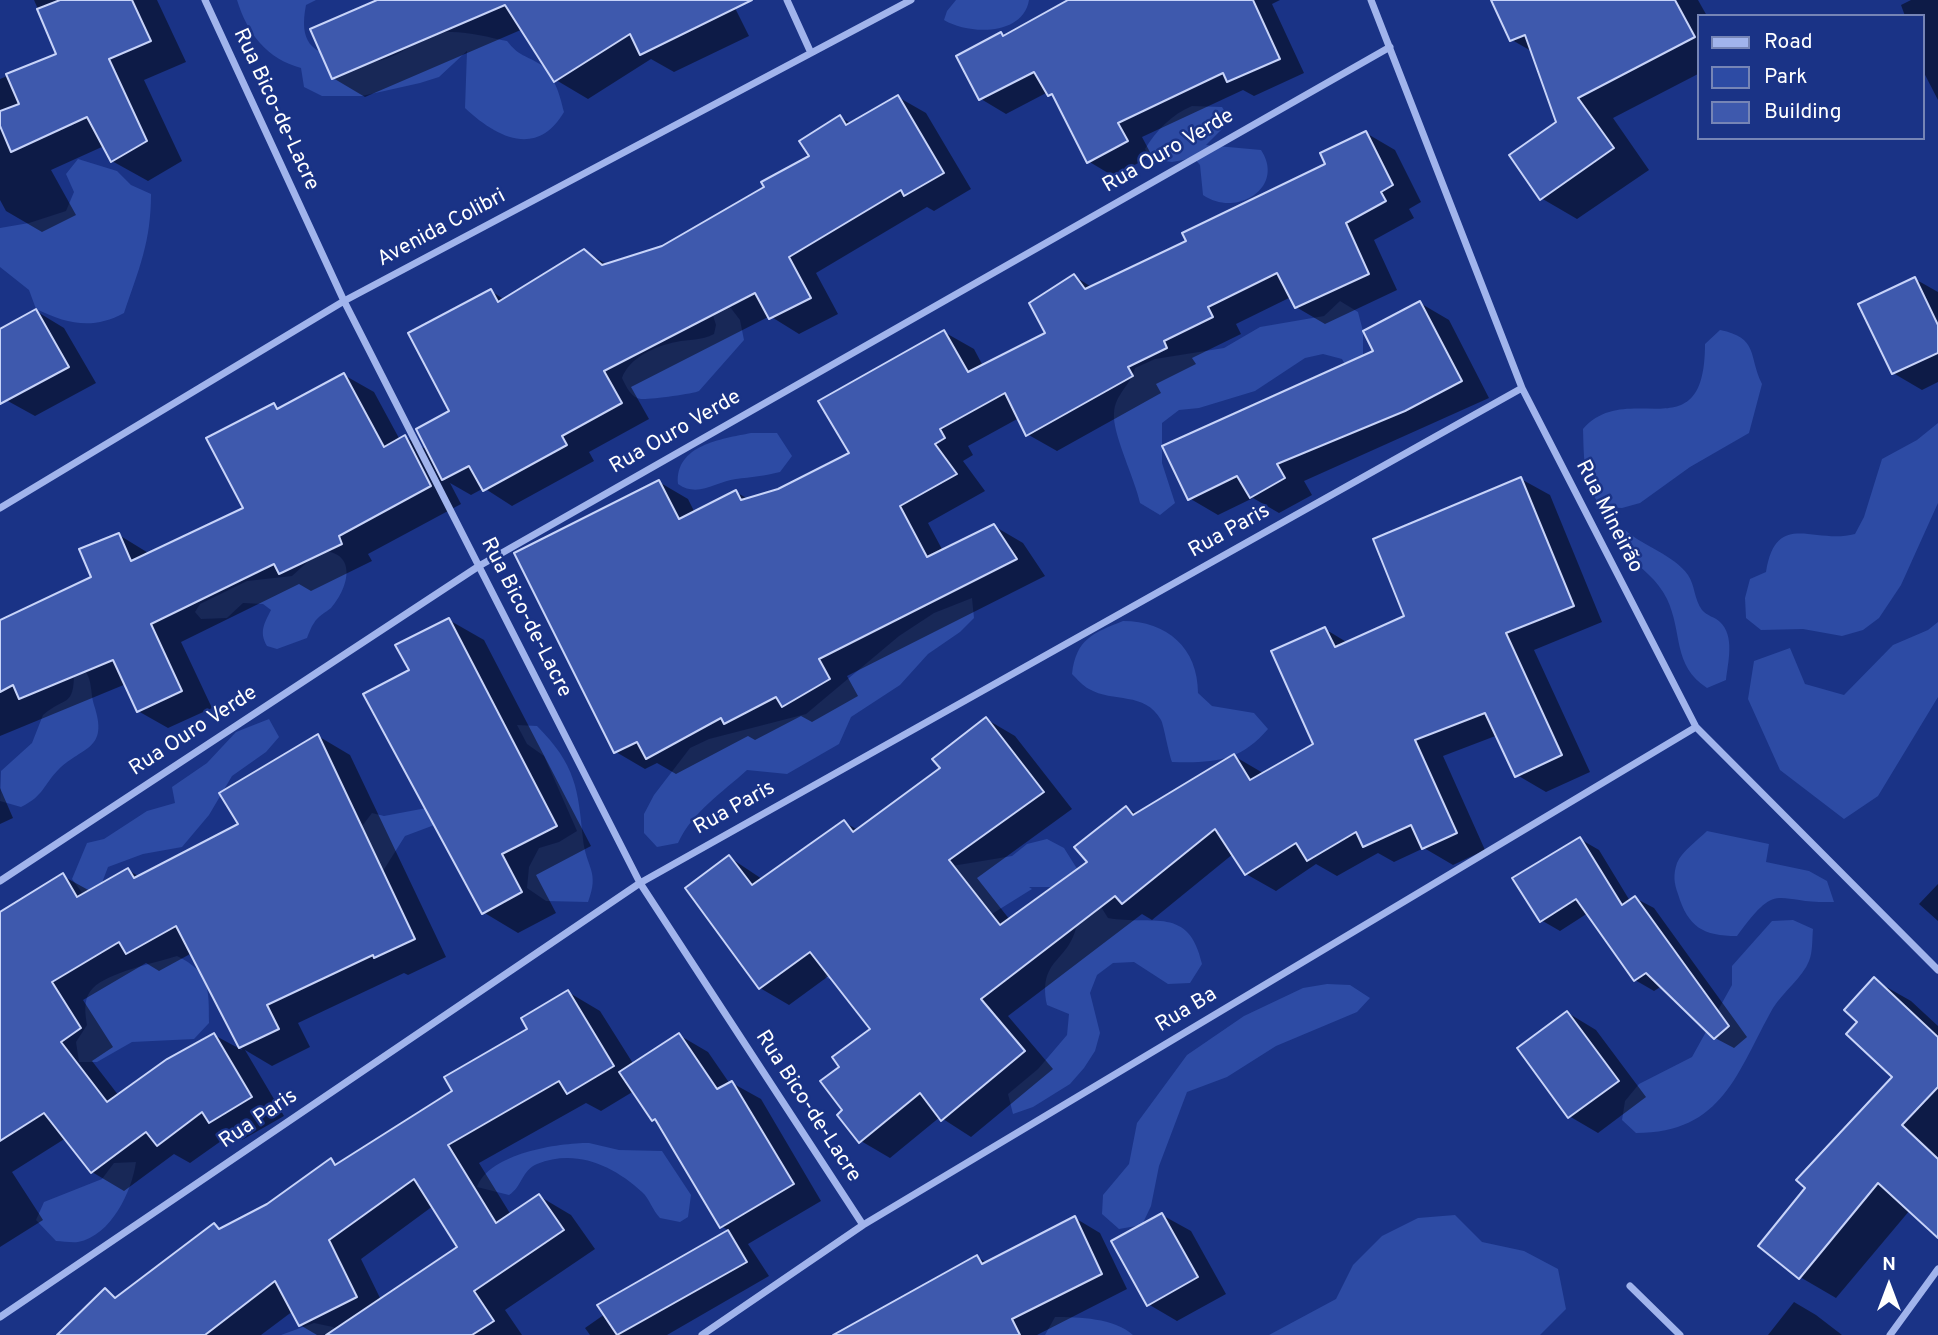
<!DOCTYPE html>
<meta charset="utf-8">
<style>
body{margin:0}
#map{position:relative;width:1938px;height:1335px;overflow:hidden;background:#1a3386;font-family:Overpass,sans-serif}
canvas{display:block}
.legend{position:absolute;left:1697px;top:14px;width:228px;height:126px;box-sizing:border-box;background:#1a3386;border:2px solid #7685b6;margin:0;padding:9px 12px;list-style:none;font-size:21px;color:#fff}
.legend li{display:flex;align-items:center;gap:14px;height:35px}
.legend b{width:35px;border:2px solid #7685b6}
.north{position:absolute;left:1854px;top:1251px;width:70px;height:70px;-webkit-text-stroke:5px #1a3386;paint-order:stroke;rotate:0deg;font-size:19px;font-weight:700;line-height:28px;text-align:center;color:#fff}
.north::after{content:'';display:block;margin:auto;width:24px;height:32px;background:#fff;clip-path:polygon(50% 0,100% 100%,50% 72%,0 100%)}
</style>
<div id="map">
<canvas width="1938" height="1335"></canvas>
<ul class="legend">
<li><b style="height:9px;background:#a1b4ec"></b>Road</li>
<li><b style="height:19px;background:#2d4ba4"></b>Park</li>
<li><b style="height:19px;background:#3e59ad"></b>Building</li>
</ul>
<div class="north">N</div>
</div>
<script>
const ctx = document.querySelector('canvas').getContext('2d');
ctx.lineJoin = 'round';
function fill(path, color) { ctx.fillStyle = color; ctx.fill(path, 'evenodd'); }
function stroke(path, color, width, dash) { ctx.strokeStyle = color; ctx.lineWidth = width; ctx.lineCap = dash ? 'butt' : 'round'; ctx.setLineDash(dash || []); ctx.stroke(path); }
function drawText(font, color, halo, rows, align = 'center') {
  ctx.font = font + ' Overpass,sans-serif'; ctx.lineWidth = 5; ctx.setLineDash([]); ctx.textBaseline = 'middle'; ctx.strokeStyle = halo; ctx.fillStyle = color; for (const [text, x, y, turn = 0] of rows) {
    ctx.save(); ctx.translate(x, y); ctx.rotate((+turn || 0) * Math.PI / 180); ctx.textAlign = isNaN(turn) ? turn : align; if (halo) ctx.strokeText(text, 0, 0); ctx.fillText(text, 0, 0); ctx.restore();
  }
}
fill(new Path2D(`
 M237,0H316L306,5C299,41 310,54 346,59C360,62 374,64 388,58C408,51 425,33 447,32C467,31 488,37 507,41C519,56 523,54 538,63C554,72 560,96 564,112C537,158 497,138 465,108L467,51L439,77L420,83L362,96H322L304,87L301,68C267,59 247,33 237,0Z
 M956,0H1029C1023,36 969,35 944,20L947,11Z
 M1192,106L1222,107L1227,115L1225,126L1206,145L1261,150C1286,188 1236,218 1203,195L1200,165L1194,158L1172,162L1150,159L1145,149C1156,131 1172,114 1192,106Z
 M78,159L117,171L131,185L151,194C151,242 139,269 124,313C93,330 67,324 36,309L29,290L0,267V228L29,223L66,211L74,192L66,174Z
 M1340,301L1358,312L1363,331V367L1390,400L1377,423L1360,414L1351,376L1342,359L1323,354L1305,358L1255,391L1199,408L1179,410L1162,423V463L1175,503L1160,515L1140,503C1135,479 1112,433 1114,413C1115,394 1131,385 1135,368L1155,359L1224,348L1260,327L1324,316Z
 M727,303L740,320L744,340L699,391C693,394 647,400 641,399C631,398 626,386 622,378C629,358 655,346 676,342C689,339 701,341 714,334L716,325L710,306Z
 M1720,330C1759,338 1748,355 1762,384L1749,433L1690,467L1640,503L1622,508L1601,507C1583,482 1584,459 1583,429C1628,377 1705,455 1705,344Z
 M1938,423V503L1901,585L1879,618L1863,630L1842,636L1803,629L1761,630L1746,618L1745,598L1750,579L1766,572C1776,509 1814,545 1855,534L1864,517L1882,459L1917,440Z
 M751,433H777L792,456L780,472C765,476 751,477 736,479C715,482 698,498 678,484C675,445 721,439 751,433Z
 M1625,530C1643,546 1674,555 1688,575C1695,585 1694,599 1702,610C1707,616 1715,617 1720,622C1735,636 1728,662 1726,680L1707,688C1672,665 1683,633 1667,599C1658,580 1641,568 1626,554Z
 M326,551C358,556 347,590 331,608C325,613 318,616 314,623C311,627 309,633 307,638L277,649L267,646C259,632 264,624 271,610L263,604L243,603L227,618L201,619L195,612L200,604L247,581L292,576L316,554Z
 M972,598L974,618L960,632L928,654L900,685L851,717L839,744L787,774L747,770C722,793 693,811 678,843L657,847L644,833V814L654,795L690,748L709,739L806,714L899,636L934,613Z
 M1123,621C1167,621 1198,648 1198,693L1212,706L1254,713L1268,729C1240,762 1213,763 1172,762C1168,751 1164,726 1161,720C1145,691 1113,703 1089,689C1083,686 1077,679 1072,674C1076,639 1093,633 1123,621Z
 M1938,622V697L1878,796L1844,819L1780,770L1748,699L1754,661L1790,648L1805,684L1844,695L1893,645L1928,630Z
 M84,669C93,681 90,692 94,705C109,750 83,746 59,769C43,785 44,796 21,807L0,801L1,771L32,743L43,715C65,696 74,708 74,672Z
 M269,719L279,737L266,752L232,776L209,815L182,847L143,854L108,867L100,888L83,894L72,879L87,843L104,839L147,811L175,803L172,787L207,763L236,732Z
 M517,725L537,726C576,765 578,789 583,839C586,868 600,871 588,902L546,901L527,888L529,867L539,848L559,842L577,831L544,756L527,744Z
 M437,806V824L405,836L383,871H376L359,830L372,813L384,816Z
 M1707,831L1769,844L1766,862L1809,871L1827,881L1834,902C1774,904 1779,878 1737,936C1703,936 1688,927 1678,894C1674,883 1673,875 1677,863C1682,851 1698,840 1707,831Z
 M1047,839L1064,848L1108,918C1153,926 1189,905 1202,964L1190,983L1168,984L1134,962L1113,963L1097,975L1090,993L1100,1033L1095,1051L1084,1068L1070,1084L1033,1107L1013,1114L1008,1094L1038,1069L1067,1035L1069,1014L1047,1005C1037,955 1073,964 1078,917L1055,887H1029L1032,889L979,922L844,985L825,977L831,957L952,866L1012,856L1027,844Z
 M1793,920L1813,929C1812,938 1813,952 1809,961C1803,977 1783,992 1773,1008C1737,1072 1723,1133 1636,1133L1622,1120L1625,1101L1639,1084L1692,1057L1732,985V966L1772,921Z
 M177,956C210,972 209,989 209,1023L194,1039L132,1042L97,1062H79L76,1042L87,1025C85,1012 83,998 93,988C109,972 155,963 177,956Z
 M1327,984L1350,985L1370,998L1357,1012L1276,1046L1227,1077L1187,1092L1159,1166L1151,1206L1142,1225L1119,1229L1102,1214L1103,1195L1129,1164L1137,1123L1187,1055L1244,1016L1303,988Z
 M589,1143L619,1150L662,1151L691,1195L688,1217L680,1222L660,1218C652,1210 650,1199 642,1192C614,1166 576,1148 537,1164C522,1170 522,1187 509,1195L477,1187C490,1153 558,1143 589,1143Z
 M136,1162C132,1191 111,1236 78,1242C71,1243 63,1241 56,1241L36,1220L44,1202L102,1179L114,1163Z
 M1455,1215L1482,1242L1524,1251L1558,1269L1566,1309L1540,1335H1269L1336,1299L1353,1265L1382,1236L1418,1218Z
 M1055,1317C1079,1317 1114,1318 1133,1335H1045Z
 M314,1323L333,1327L342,1335H281Z`), '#2d4ba4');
fill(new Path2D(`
 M34,0H157L186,62L144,80L182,161L148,181L112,161L104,146L51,170L76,215L42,232L6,211L0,200V79L58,55Z
 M382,0H731L749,36L674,72L651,59L588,99L556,80L523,29L365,97L333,78Z
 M1072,0H1280L1272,4L1304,73L1254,96L1243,90L1142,137L1152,156L1113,176L1088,161L1056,98L1048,92L1006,114L981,99L958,56L1001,34L1006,37Z
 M1493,0H1698L1707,16H1698V74L1613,118L1649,170L1577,219L1541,198L1558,123L1533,52L1512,40Z
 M1911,0H1938V100L1922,69V16H1905L1901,5Z
 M898,97L926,113L971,189L934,211L927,207L816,273L838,314L799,334L770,316L631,387L649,419L589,452L594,461L512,506L484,488L471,495L450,483L461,504L368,554L372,561L311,591L299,584L181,642L212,708L168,728L138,711L126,684L0,736V622L93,578L119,535L150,554L245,509L274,405L281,409L344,375L374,392L400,440L405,437L429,451L452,412L491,291L505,300L584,251L608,265L663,247L766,188L811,157L840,117L852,124Z
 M1366,133L1395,150L1421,202L1409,209L1414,218L1374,240L1397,290L1325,324L1296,307L1291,297L1236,324L1241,334L1192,358L1196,364L1156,384L1161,393L1057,451L1027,434L1019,418L968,446L973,455L963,461L985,491L928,523L943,551L994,526L1023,543L1045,576L847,676L858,696L812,722L801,716L755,740L748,736L676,774L657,763L645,769L616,752L659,482L688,499L695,513L736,492L748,499L779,490L851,454L944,332L974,349L983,366L1047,333L1074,276L1093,288L1188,242L1327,165Z
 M1915,279L1938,292V382L1922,390L1893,373Z
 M1420,303L1449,320L1489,398L1304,481L1312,495L1279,513L1253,498L1218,515L1189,498L1376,352Z
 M36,311L64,328L96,383L35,416L6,400L0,389V331Z
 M1521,479L1550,495L1602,622L1534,650L1590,772L1546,792L1517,775L1498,735L1443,756L1485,850L1453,865L1424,848L1394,862L1378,853L1337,876L1316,864L1276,891L1246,874L1233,854L1152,920L1142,914L1008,1016L1053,1069L971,1137L940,1117L890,1158L861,1141L842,1068L872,1029L830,975L789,1005L760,988L729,857L762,879L844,822L858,830L942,768L986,719L1015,736L1072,809L977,878L1010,920L1090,862L1126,808L1137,814L1234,756L1263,773L1315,745L1325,629L1348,643L1406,617Z
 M449,620L484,640L591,846L536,875L556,913L518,933L483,912L411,670Z
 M318,736L350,755L446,957L408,975L404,973L298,1023L310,1047L272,1066L245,1050L284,1116L242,1140L231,1134L190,1163L174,1154L124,1191L92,1172L66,1138L12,1172L43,1220L0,1247V914L63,876L90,891L128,870L140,877L241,824ZM192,953L242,1050L214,1035L119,1096L92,1061L113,1047L83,1000L146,963L159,971Z
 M0,788L13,818L0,824Z
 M1580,839L1599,850L1630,901L1635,898L1654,908L1747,1037L1734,1048L1715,1038L1662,986L1654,991L1635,980L1588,913L1560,931L1541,920Z
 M1938,884V921L1919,904Z
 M1874,980L1911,1001L1938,1026V1233L1910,1210L1836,1298L1800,1277L1894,1077L1859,1022Z
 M568,992L600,1011L634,1065L679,1035L708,1052L730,1084L732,1083L761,1099L821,1201L748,1244L769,1276L667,1335H590L585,1328L605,1314L599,1306L730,1231L721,1226L660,1123L653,1119L634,1091L601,1111L586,1103L479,1163L511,1215L539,1196L571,1215L595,1249L505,1310L522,1335H317L300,1325L293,1311L261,1335H59L105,1291L118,1298L214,1225L222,1229L268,1206L331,1161L338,1165L454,1092L530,1030ZM433,1206L460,1248L381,1300L361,1259Z
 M1568,1013L1596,1030L1646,1097L1598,1133L1569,1116Z
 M1162,1215L1191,1231L1226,1294L1177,1321L1148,1304Z
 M1075,1218L1100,1233L1127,1289L1037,1335H837L977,1257L988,1263Z
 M1794,1302L1816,1315L1842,1335H1768Z`), '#0007');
const building = new Path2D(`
 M60,0H132L151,41L109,59L147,141L111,162L87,117L11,152L0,126V111L19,104L6,74L56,54L37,9Z
 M377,0H752L640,55L630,34L554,82L505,5L332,79L310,29Z
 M1068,0H1253L1280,59L1227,82L1223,73L1118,123L1128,141L1087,163L1052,94L1048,96L1034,72L979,100L956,56L1001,32L1003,36Z
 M1491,0H1675L1695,37L1578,98L1614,148L1540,200L1509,155L1556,122L1525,35L1510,41Z
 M898,95L944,173L904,196L901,190L789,257L811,298L769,319L755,293L604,371L622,403L562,436L567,445L483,491L469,466L442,480L416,429L449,411L408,333L491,289L498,302L584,249L602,265L662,246L764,187L761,182L809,156L799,141L840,115L846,125Z
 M1366,131L1393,185L1381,192L1386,201L1346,223L1369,274L1295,308L1277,273L1208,307L1213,317L1164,341L1167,348L1128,367L1133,376L1026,436L1005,393L940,429L945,438L935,444L957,474L900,506L927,557L994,524L1017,559L819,659L830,679L782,707L776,697L724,724L721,718L646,759L637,742L614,753L514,553L659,480L679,519L736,490L741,500L778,489L849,453L818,401L944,330L968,372L1045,333L1029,303L1074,274L1085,289L1186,241L1182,233L1325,164L1320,153Z
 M1915,277L1938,325V353L1892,374L1858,304Z
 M1420,301L1462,381L1405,411L1277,464L1285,478L1250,498L1237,476L1188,500L1162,446L1373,351L1363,331Z
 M36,309L69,367L0,404V329Z
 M344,373L384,447L405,435L431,486L339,536L342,544L279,574L274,564L151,624L182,691L137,712L113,660L19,699L13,685L0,692V620L91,577L79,549L119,533L131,561L243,508L206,438L274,403L277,409Z
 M1521,477L1574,606L1506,633L1562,755L1515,777L1485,713L1415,740L1457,833L1422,849L1411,825L1363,847L1356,832L1307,861L1296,843L1245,875L1215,829L1122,904L1115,896L981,999L1025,1051L941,1121L920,1093L859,1143L837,1115L842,1110L820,1081L839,1067L832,1057L870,1029L810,952L759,989L685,888L729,855L752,885L844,820L853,832L940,768L932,759L986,717L1044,792L949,860L1000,925L1087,862L1074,847L1126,806L1133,815L1234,754L1250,780L1313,744L1271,651L1325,627L1335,647L1404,616L1373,539Z
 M449,618L557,826L502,854L522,892L482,914L363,694L409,670L395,645Z
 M318,734L415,939L374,958L373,955L267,1005L279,1029L239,1048L176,926L126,954L119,942L52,982L81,1028L61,1042L107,1102L167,1059L214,1033L252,1097L209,1123L202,1112L157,1146L146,1132L91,1173L44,1113L0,1141V912L63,873L77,897L128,868L134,878L238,824L219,793Z
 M1580,837L1622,905L1635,896L1729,1026L1714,1039L1646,973L1634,981L1576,899L1540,922L1512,878Z
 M1874,977L1938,1037V1087L1902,1125L1938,1159V1238L1878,1183L1799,1279L1758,1246L1805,1188L1796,1180L1892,1077L1846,1034L1857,1022L1844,1010Z
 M568,990L614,1066L567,1094L559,1081L448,1145L496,1223L539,1194L564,1230L474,1291L494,1321L472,1335H326L457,1247L414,1179L329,1240L357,1297L299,1326L275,1281L205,1335H57L105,1288L115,1298L214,1223L219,1229L267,1204L331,1158L335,1165L452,1091L444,1077L527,1029L521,1018Z
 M1567,1011L1619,1081L1568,1118L1517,1048Z
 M679,1033L717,1089L732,1081L794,1184L720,1228L655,1119L652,1121L619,1072Z
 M1162,1213L1198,1277L1147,1306L1111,1241Z
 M1075,1216L1102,1274L1012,1319L1020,1335H833L977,1255L982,1264Z
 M728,1230L747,1262L617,1335L597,1305Z`);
fill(building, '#3e59ad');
stroke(building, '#c7d3f9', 2);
stroke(new Path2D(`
 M205,0L344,301L640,883L863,1225
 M787,0L811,53
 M1371,0L1522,388L1696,727L1938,970
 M0,508L344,301L911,0
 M0,881L479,566L1390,47
 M1630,1286L1680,1335
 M0,1317L640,883L1522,388
 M702,1335L863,1225L1696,727
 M1890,1335L1938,1269`), '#a1b4ec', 7);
drawText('21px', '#fff', '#1a3386', [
 ["Rua Bico-de-Lacre",275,110,65],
 ["Rua Ouro Verde",1169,152,-30],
 ["Avenida Colibri",442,229,-28],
 ["Rua Ouro Verde",676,433,-30],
 ["Rua Mineirão",1608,517,63],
 ["Rua Paris",1230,532,-29],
 ["Rua Bico-de-Lacre",525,618,63],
 ["Rua Ouro Verde",194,732,-33],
 ["Rua Paris",735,809,-29],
 ["Rua Ba",1187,1011,-31],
 ["Rua Bico-de-Lacre",807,1107,57],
 ["Rua Paris",259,1120,-34]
]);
</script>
